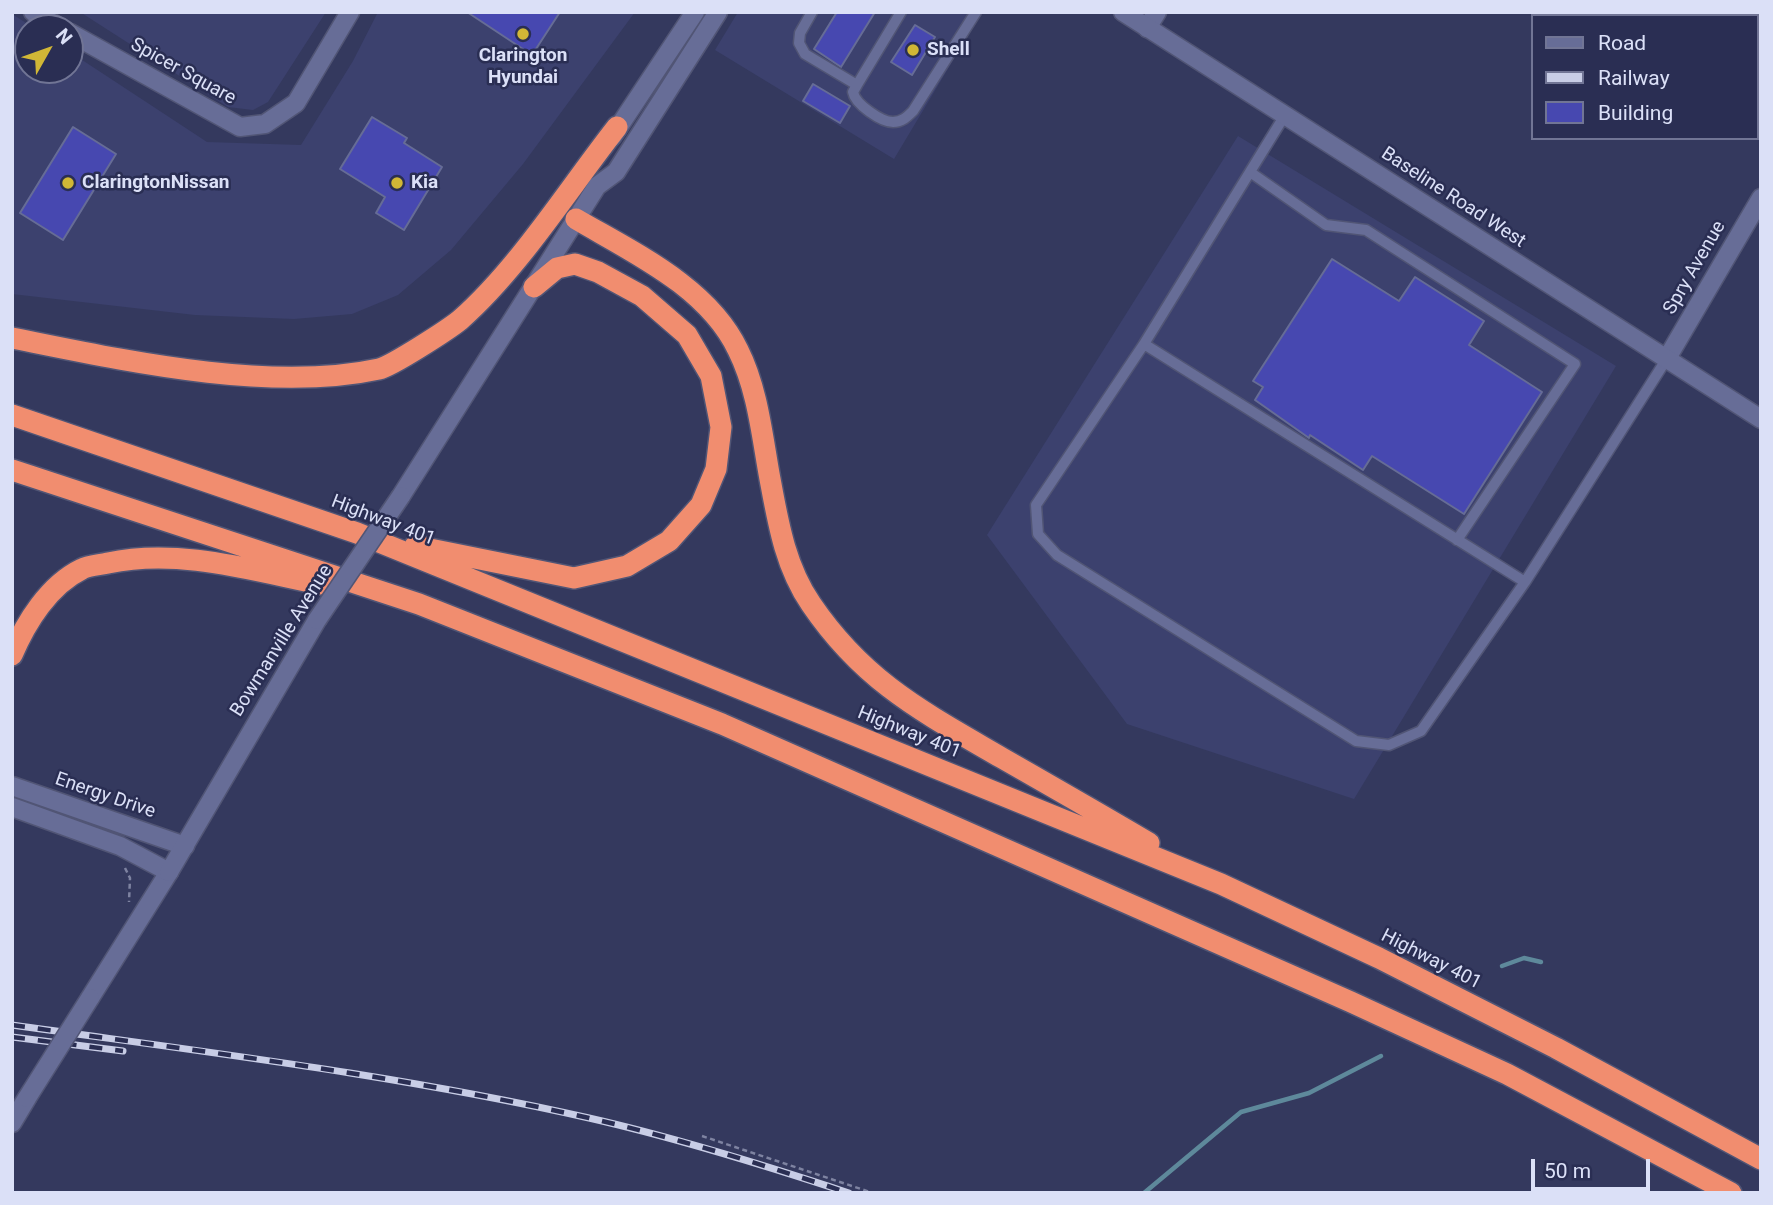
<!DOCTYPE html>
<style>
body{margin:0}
#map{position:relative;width:1773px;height:1205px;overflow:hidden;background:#34395e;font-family:Roboto,sans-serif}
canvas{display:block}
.frame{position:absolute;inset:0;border:14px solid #dbe0f7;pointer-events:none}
.legend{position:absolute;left:1531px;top:14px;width:228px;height:126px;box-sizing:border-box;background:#2a2e53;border:2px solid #717595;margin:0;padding:9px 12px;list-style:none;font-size:21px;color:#dbe0f7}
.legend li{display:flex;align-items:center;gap:14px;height:35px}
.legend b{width:35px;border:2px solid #717595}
.north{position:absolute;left:14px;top:14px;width:70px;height:70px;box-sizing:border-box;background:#2a2e53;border:2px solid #717595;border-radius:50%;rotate:50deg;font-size:19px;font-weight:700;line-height:28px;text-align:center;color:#dbe0f7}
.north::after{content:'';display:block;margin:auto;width:24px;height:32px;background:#d1b736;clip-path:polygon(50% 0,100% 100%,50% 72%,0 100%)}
.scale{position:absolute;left:1531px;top:1159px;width:119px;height:32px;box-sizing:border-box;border:4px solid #dbe0f7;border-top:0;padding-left:9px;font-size:21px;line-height:24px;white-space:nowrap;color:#dbe0f7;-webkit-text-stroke:5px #2a2e53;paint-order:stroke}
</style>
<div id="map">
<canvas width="1773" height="1205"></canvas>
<div class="frame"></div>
<ul class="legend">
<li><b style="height:9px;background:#676d97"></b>Road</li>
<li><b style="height:9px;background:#c8cde6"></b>Railway</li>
<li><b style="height:19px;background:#4748b0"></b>Building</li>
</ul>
<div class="north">N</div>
<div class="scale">50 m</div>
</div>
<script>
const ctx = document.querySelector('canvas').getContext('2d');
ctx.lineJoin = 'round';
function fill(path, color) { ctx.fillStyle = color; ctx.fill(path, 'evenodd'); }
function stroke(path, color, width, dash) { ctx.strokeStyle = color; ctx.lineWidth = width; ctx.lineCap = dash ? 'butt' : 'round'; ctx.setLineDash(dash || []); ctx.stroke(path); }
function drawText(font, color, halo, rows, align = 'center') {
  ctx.font = font + ' Roboto,sans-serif'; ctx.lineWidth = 5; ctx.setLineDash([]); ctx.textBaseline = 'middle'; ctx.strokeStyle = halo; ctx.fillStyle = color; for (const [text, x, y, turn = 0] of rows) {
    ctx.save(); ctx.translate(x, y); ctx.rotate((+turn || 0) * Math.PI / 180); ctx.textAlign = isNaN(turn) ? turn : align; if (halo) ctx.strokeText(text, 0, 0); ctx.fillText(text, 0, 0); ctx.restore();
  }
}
fill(new Path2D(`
 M80,12H326L268,102L253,110L228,107Z
 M378,12H635L523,164L451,250L398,295L352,314L294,319L195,315L12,294V14L34,28H28V70H70V52L207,142L301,145L353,61Z
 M738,12H982L894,159L715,50Z
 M1238,136L1616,366L1354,799L1127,724L987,535Z`), '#3c416e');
stroke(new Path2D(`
 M1502,966L1524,958L1541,962
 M1144,1193L1241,1112L1309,1093L1381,1056`), '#5e899b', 4.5);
const building = new Path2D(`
 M467,12H560L532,55Z
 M837,12H875L841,67L814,49Z
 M915,25L935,37L912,75L891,62Z
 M813,84L850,106L840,123L803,101Z
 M372,117L407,138L404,143L442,167L404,230L376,213L385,197L340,169Z
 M73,127L116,154L63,240L20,213Z
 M1332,259L1399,301L1415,277L1484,321L1469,345L1542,392L1464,514L1372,456L1363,470L1310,435L1309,438L1255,400L1263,387L1253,381Z`);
fill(building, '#4748b0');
stroke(building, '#666c96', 2);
const service = new Path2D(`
 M812,12L800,33L799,43L805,54L857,85L901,12
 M857,85L853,92C855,104 881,122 893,122C902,122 907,117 913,111L976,12
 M1285,115L1144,344L1525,582L1666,360
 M1250,172L1326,225L1366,230L1575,364L1457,540
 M1144,344L1036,505L1038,534L1057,555L1356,741L1389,745L1421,731L1525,582`);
const minor = new Path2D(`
 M33,12L61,28
 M1147,28L1157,12
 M70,33L240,127L265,124L296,103L350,12
 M1666,360L1761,198
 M90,998L169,872
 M12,1123L27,1098`);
const tertiary = new Path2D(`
 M1123,12L1761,419
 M12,786L185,846
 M12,807L120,846L169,872`);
const secondary = new Path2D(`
 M612,137L695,12
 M401,496L597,186L616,172L718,12
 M169,872L317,620`);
const motorway = new Path2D(`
 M576,219C634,253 708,287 738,350C758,390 762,436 770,479C778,522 785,566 811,604C864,682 923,712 1002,758C1051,786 1100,814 1149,843
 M12,338C122,360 269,393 379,369C392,366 449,329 460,320C519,268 569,188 617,127
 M12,415L357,533L1221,884L1379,958L1556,1048L1761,1159
 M12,470L419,604L722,724L1351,1002L1507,1074L1731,1193
 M415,546L574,578L627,566L669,541L701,505L716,469L721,427L711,376L687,335L642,296L598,272L575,264L557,268L534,287
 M12,655C26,622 49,585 82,569C89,565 100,565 108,563C178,548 251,570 320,584`);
stroke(service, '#515575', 13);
stroke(minor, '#515575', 21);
stroke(tertiary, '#515575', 21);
stroke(secondary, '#515575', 21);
stroke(motorway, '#515575', 24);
stroke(new Path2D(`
 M1633,12L1638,16
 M1757,93L1761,96
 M125,868L130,878L129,902
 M702,1136L873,1193`), '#7e83a1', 2.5, [5, 3.5]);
stroke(service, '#676d97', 10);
stroke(minor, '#676d97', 18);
stroke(tertiary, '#676d97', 18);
stroke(secondary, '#676d97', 18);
stroke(motorway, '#f18d6f', 21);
const rail = new Path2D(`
 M12,1025C205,1052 399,1075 589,1118C677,1138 764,1165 849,1193
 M12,1037L123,1051`);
stroke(rail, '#c8cde6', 7);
stroke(rail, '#2a2e53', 4.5, [13]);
const minorBridge = new Path2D(`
 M27,1098L90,998`);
const secondaryBridge = new Path2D(`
 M317,620L401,496`);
stroke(minorBridge, '#515575', 21, []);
stroke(secondaryBridge, '#515575', 21, []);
stroke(minorBridge, '#676d97', 18);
stroke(secondaryBridge, '#676d97', 18);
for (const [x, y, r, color] of [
 [523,34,7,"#d1b736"],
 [913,50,7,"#d1b736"],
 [68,183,7,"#d1b736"],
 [397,183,7,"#d1b736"]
]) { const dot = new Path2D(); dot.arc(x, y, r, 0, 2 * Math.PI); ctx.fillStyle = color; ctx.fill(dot); stroke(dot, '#2a2e53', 2.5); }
drawText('bold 19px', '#dbe0f7', '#2a2e53', [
 ["Shell",927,50],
 ["Clarington",523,56,"center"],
 ["Hyundai",523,78,"center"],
 ["ClaringtonNissan",82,183],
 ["Kia",411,183]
], 'left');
drawText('19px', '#dbe0f7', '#2a2e53', [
 ["Spicer Square",183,72,29],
 ["Baseline Road West",1453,198,33],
 ["Spry Avenue",1695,268,-60],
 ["Highway 401",383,521,21],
 ["Bowmanville Avenue",282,641,-58],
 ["Highway 401",909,733,22],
 ["Energy Drive",105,796,19],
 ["Highway 401",1431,960,27]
]);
</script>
